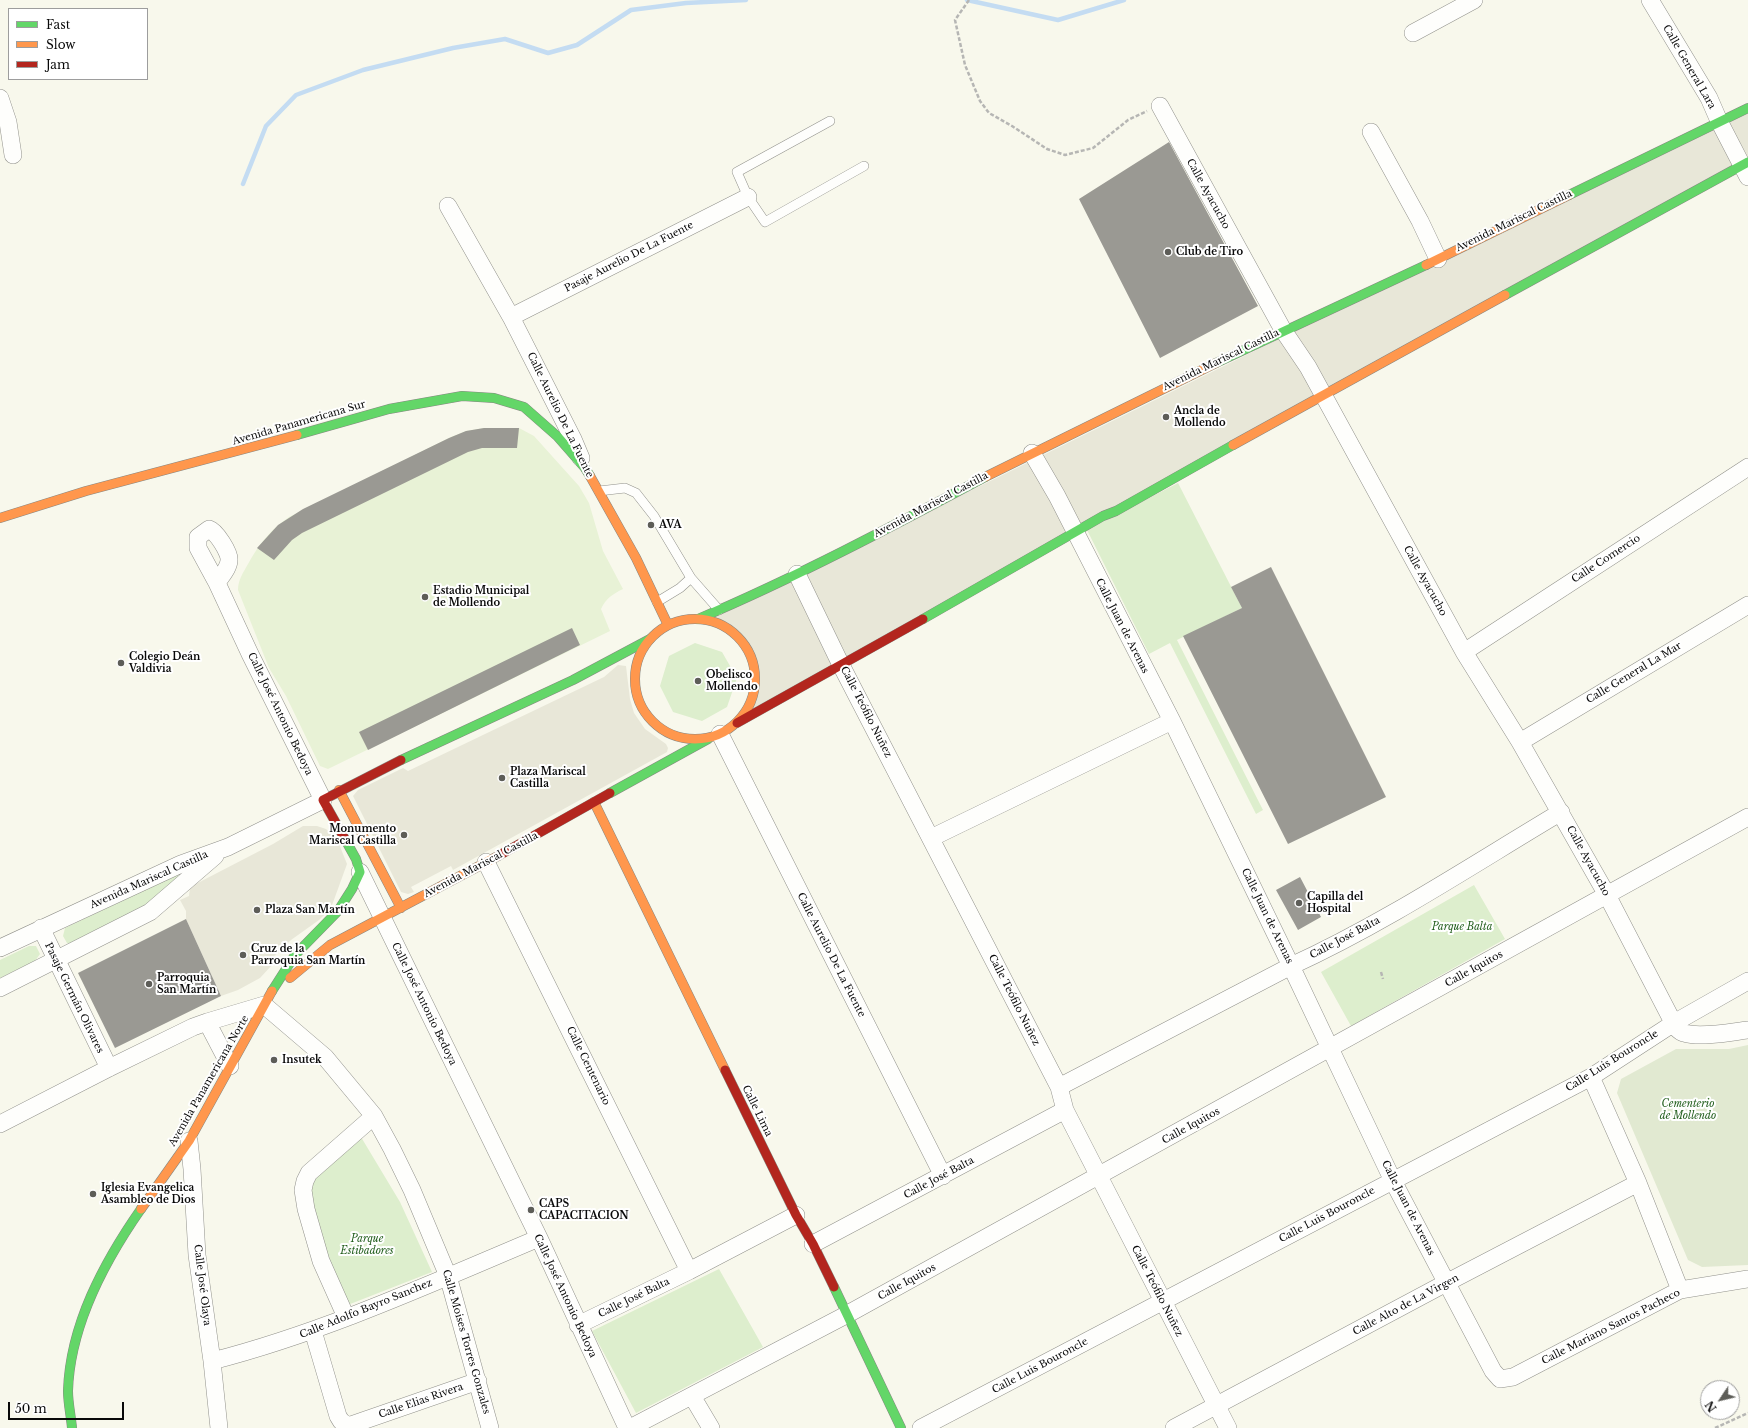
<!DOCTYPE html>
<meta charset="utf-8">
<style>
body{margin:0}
#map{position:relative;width:1748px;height:1428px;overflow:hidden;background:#f8f8ec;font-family:"Libre Baskerville",serif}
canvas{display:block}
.legend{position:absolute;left:8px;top:8px;width:140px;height:72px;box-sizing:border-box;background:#fff;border:1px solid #9d9d9d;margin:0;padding:5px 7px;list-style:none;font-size:12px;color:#090909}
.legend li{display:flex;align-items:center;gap:8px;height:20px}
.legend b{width:20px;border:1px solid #9d9d9d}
.north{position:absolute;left:1700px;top:1380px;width:40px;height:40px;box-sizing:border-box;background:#fff;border:1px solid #9d9d9d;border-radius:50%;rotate:235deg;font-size:11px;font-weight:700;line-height:16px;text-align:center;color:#090909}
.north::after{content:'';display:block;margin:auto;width:14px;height:18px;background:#5d5d58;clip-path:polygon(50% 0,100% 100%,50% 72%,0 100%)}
.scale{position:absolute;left:8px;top:1402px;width:116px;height:18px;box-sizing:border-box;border:2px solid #090909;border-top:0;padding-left:5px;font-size:12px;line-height:14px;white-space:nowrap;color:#090909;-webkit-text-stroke:3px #fff;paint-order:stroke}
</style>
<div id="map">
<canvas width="1748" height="1428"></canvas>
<ul class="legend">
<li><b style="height:5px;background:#63d668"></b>Fast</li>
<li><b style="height:5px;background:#ff974d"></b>Slow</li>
<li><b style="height:5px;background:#b3261e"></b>Jam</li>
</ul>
<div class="north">N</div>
<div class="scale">50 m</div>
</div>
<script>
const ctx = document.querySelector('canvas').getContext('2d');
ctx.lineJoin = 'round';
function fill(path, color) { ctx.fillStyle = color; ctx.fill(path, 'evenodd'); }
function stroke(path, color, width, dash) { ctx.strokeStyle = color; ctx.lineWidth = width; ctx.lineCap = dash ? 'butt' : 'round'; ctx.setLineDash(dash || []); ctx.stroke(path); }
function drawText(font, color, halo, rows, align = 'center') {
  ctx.font = font + ' "Libre Baskerville",serif'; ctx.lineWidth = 4; ctx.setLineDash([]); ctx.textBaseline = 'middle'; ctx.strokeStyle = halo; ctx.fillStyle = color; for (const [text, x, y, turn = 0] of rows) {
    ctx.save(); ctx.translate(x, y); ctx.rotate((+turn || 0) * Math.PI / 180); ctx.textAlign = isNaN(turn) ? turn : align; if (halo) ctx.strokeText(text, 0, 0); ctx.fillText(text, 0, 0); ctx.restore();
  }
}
fill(new Path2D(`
 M1178,483L1242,608L1177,640L1263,810L1256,814L1170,643L1149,654L1087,530Z
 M695,643L722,652L737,678L727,707L702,721L673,712L660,686L669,656Z
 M184,871L145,907L72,945L67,943L63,936L65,928Z
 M1474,885L1505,939L1351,1026L1321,972Z
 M29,946H36L40,954L35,961L0,978V960Z
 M361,1137L400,1202L432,1272L340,1308L306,1180Z
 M719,1269L763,1347L636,1413L592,1331Z`), '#ddeecd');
fill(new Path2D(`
 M1748,1045V1265L1702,1267L1688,1260L1617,1093L1621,1079L1676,1049H1729Z`), '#e1e9d1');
fill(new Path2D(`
 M484,428H519L534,436L579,486L589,503L603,551L623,589C613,594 606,598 601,609L610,631L328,769L320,766L286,696L269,668L238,590C238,580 243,573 248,564C259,544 270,530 289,517L451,437L466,431Z`), '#e8f2d6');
fill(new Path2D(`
 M1748,108V162L747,712L753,693L755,683L754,672L750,655L744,645L732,632L721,625L708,620Z
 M618,665L626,666L630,699L634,713L645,729L666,744L668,748L667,752L453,870L451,866L411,887L414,892L408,894L401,892L353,796L358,790L403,768L408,771L485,734L604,677Z
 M303,826H317L326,829L337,839L347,864L331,908L319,920L291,940L273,957L272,965L260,978L238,990L221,996L186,919V911L180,900L189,896L190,887L273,844Z`), '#e8e7d8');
stroke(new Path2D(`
 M967,0L1058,20L1124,0
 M243,184L266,126L296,95L363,70L453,48L505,39L548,53L577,45L631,10L686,3L746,0`), '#c4dcf2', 4.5);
fill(new Path2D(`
 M1169,142L1258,306L1160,358L1079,199Z
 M484,428H519L517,448H482L468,452L302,533L292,540L274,560L257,548L278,525L303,509L449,438L466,431Z
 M1271,567L1386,797L1288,844L1183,636L1242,608L1231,587Z
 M572,628L580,645L368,750L359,732Z
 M1300,877L1321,917L1298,930L1276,890Z
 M186,919L221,996L115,1048L78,973Z`), '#9a9993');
const lane = new Path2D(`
 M830,121L737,172L748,197L765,222L864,166
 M599,491L625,488L636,493L654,516L691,578L719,610
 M657,602L680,588L691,578`);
const street = new Path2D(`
 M1650,0L1709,98L1719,121L1748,177
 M1413,33L1474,0
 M0,98L8,122L13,155
 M1160,106L1283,330L1308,367L1464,652L1520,742L1607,895L1676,1028C1679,1030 1681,1033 1684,1033C1701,1038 1731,1032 1748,1030
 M1371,132L1420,221L1438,259
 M448,206L511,317L573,439L581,458
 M511,317L748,197
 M1032,453L1057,496L1172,721L1291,966L1393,1181L1493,1371L1500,1379L1513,1377L1680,1290L1748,1279
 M797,574L841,665L1059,1087L1065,1110L1228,1428
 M1464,652L1748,467
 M720,734L943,1176
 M1520,742L1748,605
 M931,838L1172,721
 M486,862L689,1271
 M360,872L539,1238L627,1428
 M41,928L109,1068
 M0,948L181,864L228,847L323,800L250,654L217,583L198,548V537L209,529C216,531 230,553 229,560C229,568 221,576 217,583
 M0,988L150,912L215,856
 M207,1022L230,1066
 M1591,1077L1638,1183L1680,1290
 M1059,1087L1291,966C1385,923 1472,865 1561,812
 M0,1124L109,1068L193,1027L207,1022L264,1005L325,1057L374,1116L392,1149L412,1190L448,1276L490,1428
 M189,1141L192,1169L197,1255L212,1361L219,1428
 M813,1244L1065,1110
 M346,1317L321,1261L306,1209L303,1190L305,1181L309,1173L374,1116
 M578,1325L689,1271L796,1215
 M313,1331L338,1416L341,1421L348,1426L478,1381
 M212,1361C325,1332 432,1283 539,1238
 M692,1396L711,1428
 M630,1428L846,1315L1748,817
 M921,1428L1591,1077L1674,1023L1748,981
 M1174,1428L1446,1283L1638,1183`);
const fast = new Path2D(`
 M1569,195L1748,108
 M1505,295L1748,162
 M1216,363L1426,265
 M297,435L389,409L462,396L494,398L524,407L557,436L585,468L590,476
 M698,619C797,577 891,527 985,477
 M923,619L1103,516L1116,511L1233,445
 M401,760L573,680L650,639
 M610,793L708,739
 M272,991L295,955L338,911L352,889L360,872L356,859L346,841
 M834,1287L901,1428
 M72,1428C71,1416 68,1403 68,1391C70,1325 104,1262 141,1209`);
const slow = new Path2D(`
 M1426,265L1569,195
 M1233,445L1505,295
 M590,476L636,558L668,625
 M985,477L1216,363
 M0,518L86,491L297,435
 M635 679a60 60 0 1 1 120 0a60 60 0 1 1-120 0Z
 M339,790L401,908
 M594,802L725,1070
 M290,978L330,945L498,856
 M141,1209L189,1141L272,991`);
const jam = new Path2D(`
 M737,723L923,619
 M346,841L323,800L401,760
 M498,856L610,793
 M725,1070L796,1215L813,1244L834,1287`);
stroke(lane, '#91918b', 10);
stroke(street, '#91918b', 18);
stroke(fast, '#878782', 10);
stroke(slow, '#878782', 10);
stroke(jam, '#878782', 10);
stroke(new Path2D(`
 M969,0L955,20L965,65L980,101L989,113L1012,126L1047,149L1065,155L1093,148L1128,120L1147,111
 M1381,972L1383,979
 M1715,1428L1748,1413`), '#b6b6b4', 2.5, [4, 2]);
stroke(lane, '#fefefc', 9);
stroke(street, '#fefefc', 17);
stroke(fast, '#63d668', 9);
stroke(slow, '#ff974d', 9);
stroke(jam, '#b3261e', 9);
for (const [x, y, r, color] of [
 [1168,252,4,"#5d5d58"],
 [1166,417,4,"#5d5d58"],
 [651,525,4,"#5d5d58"],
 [425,597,4,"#5d5d58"],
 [121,663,4,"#5d5d58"],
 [698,681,4,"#5d5d58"],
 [502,778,4,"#5d5d58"],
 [404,835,4,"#5d5d58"],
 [1299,903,4,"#5d5d58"],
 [257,910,4,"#5d5d58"],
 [243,955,4,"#5d5d58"],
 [149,984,4,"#5d5d58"],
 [274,1060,4,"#5d5d58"],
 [93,1194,4,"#5d5d58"],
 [531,1210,4,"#5d5d58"]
]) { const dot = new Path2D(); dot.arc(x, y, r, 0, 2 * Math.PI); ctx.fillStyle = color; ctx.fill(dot); stroke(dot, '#fff', 1.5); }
drawText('10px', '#090909', '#fff', [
 ["Calle General Lara",1689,67,60],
 ["Calle Ayacucho",1208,194,61],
 ["Avenida Mariscal Castilla",1514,221,-26],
 ["Pasaje Aurelio De La Fuente",629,257,-27],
 ["Avenida Mariscal Castilla",1221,360,-26],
 ["Calle Aurelio De La Fuente",560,415,64],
 ["Avenida Panamericana Sur",299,423,-16],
 ["Avenida Mariscal Castilla",931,505,-28],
 ["Calle Comercio",1606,559,-33],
 ["Calle Ayacucho",1425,581,61],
 ["Calle Juan de Arenas",1122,626,63],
 ["Calle General La Mar",1634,673,-31],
 ["Calle Teófilo Nuñez",866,712,63],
 ["Calle José Antonio Bedoya",280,714,64],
 ["Calle Ayacucho",1588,861,61],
 ["Avenida Mariscal Castilla",481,865,-28],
 ["Avenida Mariscal Castilla",149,880,-24],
 ["Calle Juan de Arenas",1267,916,64],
 ["Calle José Balta",1345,938,-28],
 ["Calle Aurelio De La Fuente",831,955,63],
 ["Calle Iquitos",1474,969,-29],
 ["Pasaje Germán Olivares",74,998,64],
 ["Calle Teófilo Nuñez",1014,1000,63],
 ["Calle José Antonio Bedoya",424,1004,64],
 ["Calle Luis Bouroncle",1612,1061,-32],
 ["Calle Centenario",588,1066,64],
 ["Avenida Panamericana Norte",209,1081,-60],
 ["Calle Lima",757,1111,64],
 ["Calle Iquitos",1191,1126,-29],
 ["Calle José Balta",939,1178,-28],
 ["Calle Juan de Arenas",1408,1208,63],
 ["Calle Luis Bouroncle",1327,1215,-28],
 ["Calle Iquitos",907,1282,-29],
 ["Calle José Olaya",202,1285,83],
 ["Calle Teófilo Nuñez",1157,1291,63],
 ["Calle José Antonio Bedoya",565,1296,65],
 ["Calle José Balta",634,1298,-26],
 ["Calle Alto de La Virgen",1406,1305,-28],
 ["Calle Adolfo Bayro Sanchez",366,1309,-22],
 ["Calle Mariano Santos Pacheco",1611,1327,-27],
 ["Calle Moises Torres Gonzales",466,1342,74],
 ["Calle Luis Bouroncle",1040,1366,-28],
 ["Calle Elias Rivera",421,1401,-19]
]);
drawText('bold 10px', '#090909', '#fff', [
 ["Club de Tiro",1176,252],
 ["Ancla de",1174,411],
 ["Mollendo",1174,423],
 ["AVA",659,525],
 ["Estadio Municipal",433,591],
 ["de Mollendo",433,603],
 ["Colegio Deán",129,657],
 ["Valdivia",129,669],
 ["Obelisco",706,675],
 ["Mollendo",706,687],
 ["Plaza Mariscal",510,772],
 ["Castilla",510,784],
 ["Monumento",396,829,"right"],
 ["Mariscal Castilla",396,841,"right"],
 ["Capilla del",1307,897],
 ["Hospital",1307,909],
 ["Plaza San Martín",265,910],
 ["Cruz de la",251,949],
 ["Parroquia San Martín",251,961],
 ["Parroquia",157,978],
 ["San Martín",157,990],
 ["Insutek",282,1060],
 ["Iglesia Evangelica",101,1188],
 ["Asambleo de Dios",101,1200],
 ["CAPS",539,1204],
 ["CAPACITACION",539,1216]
], 'left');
drawText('italic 10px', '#225e1d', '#fff', [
 ["Parque Balta",1462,927],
 ["Cementerio",1688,1104],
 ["de Mollendo",1688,1116],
 ["Parque",367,1239],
 ["Estibadores",367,1251]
]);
</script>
